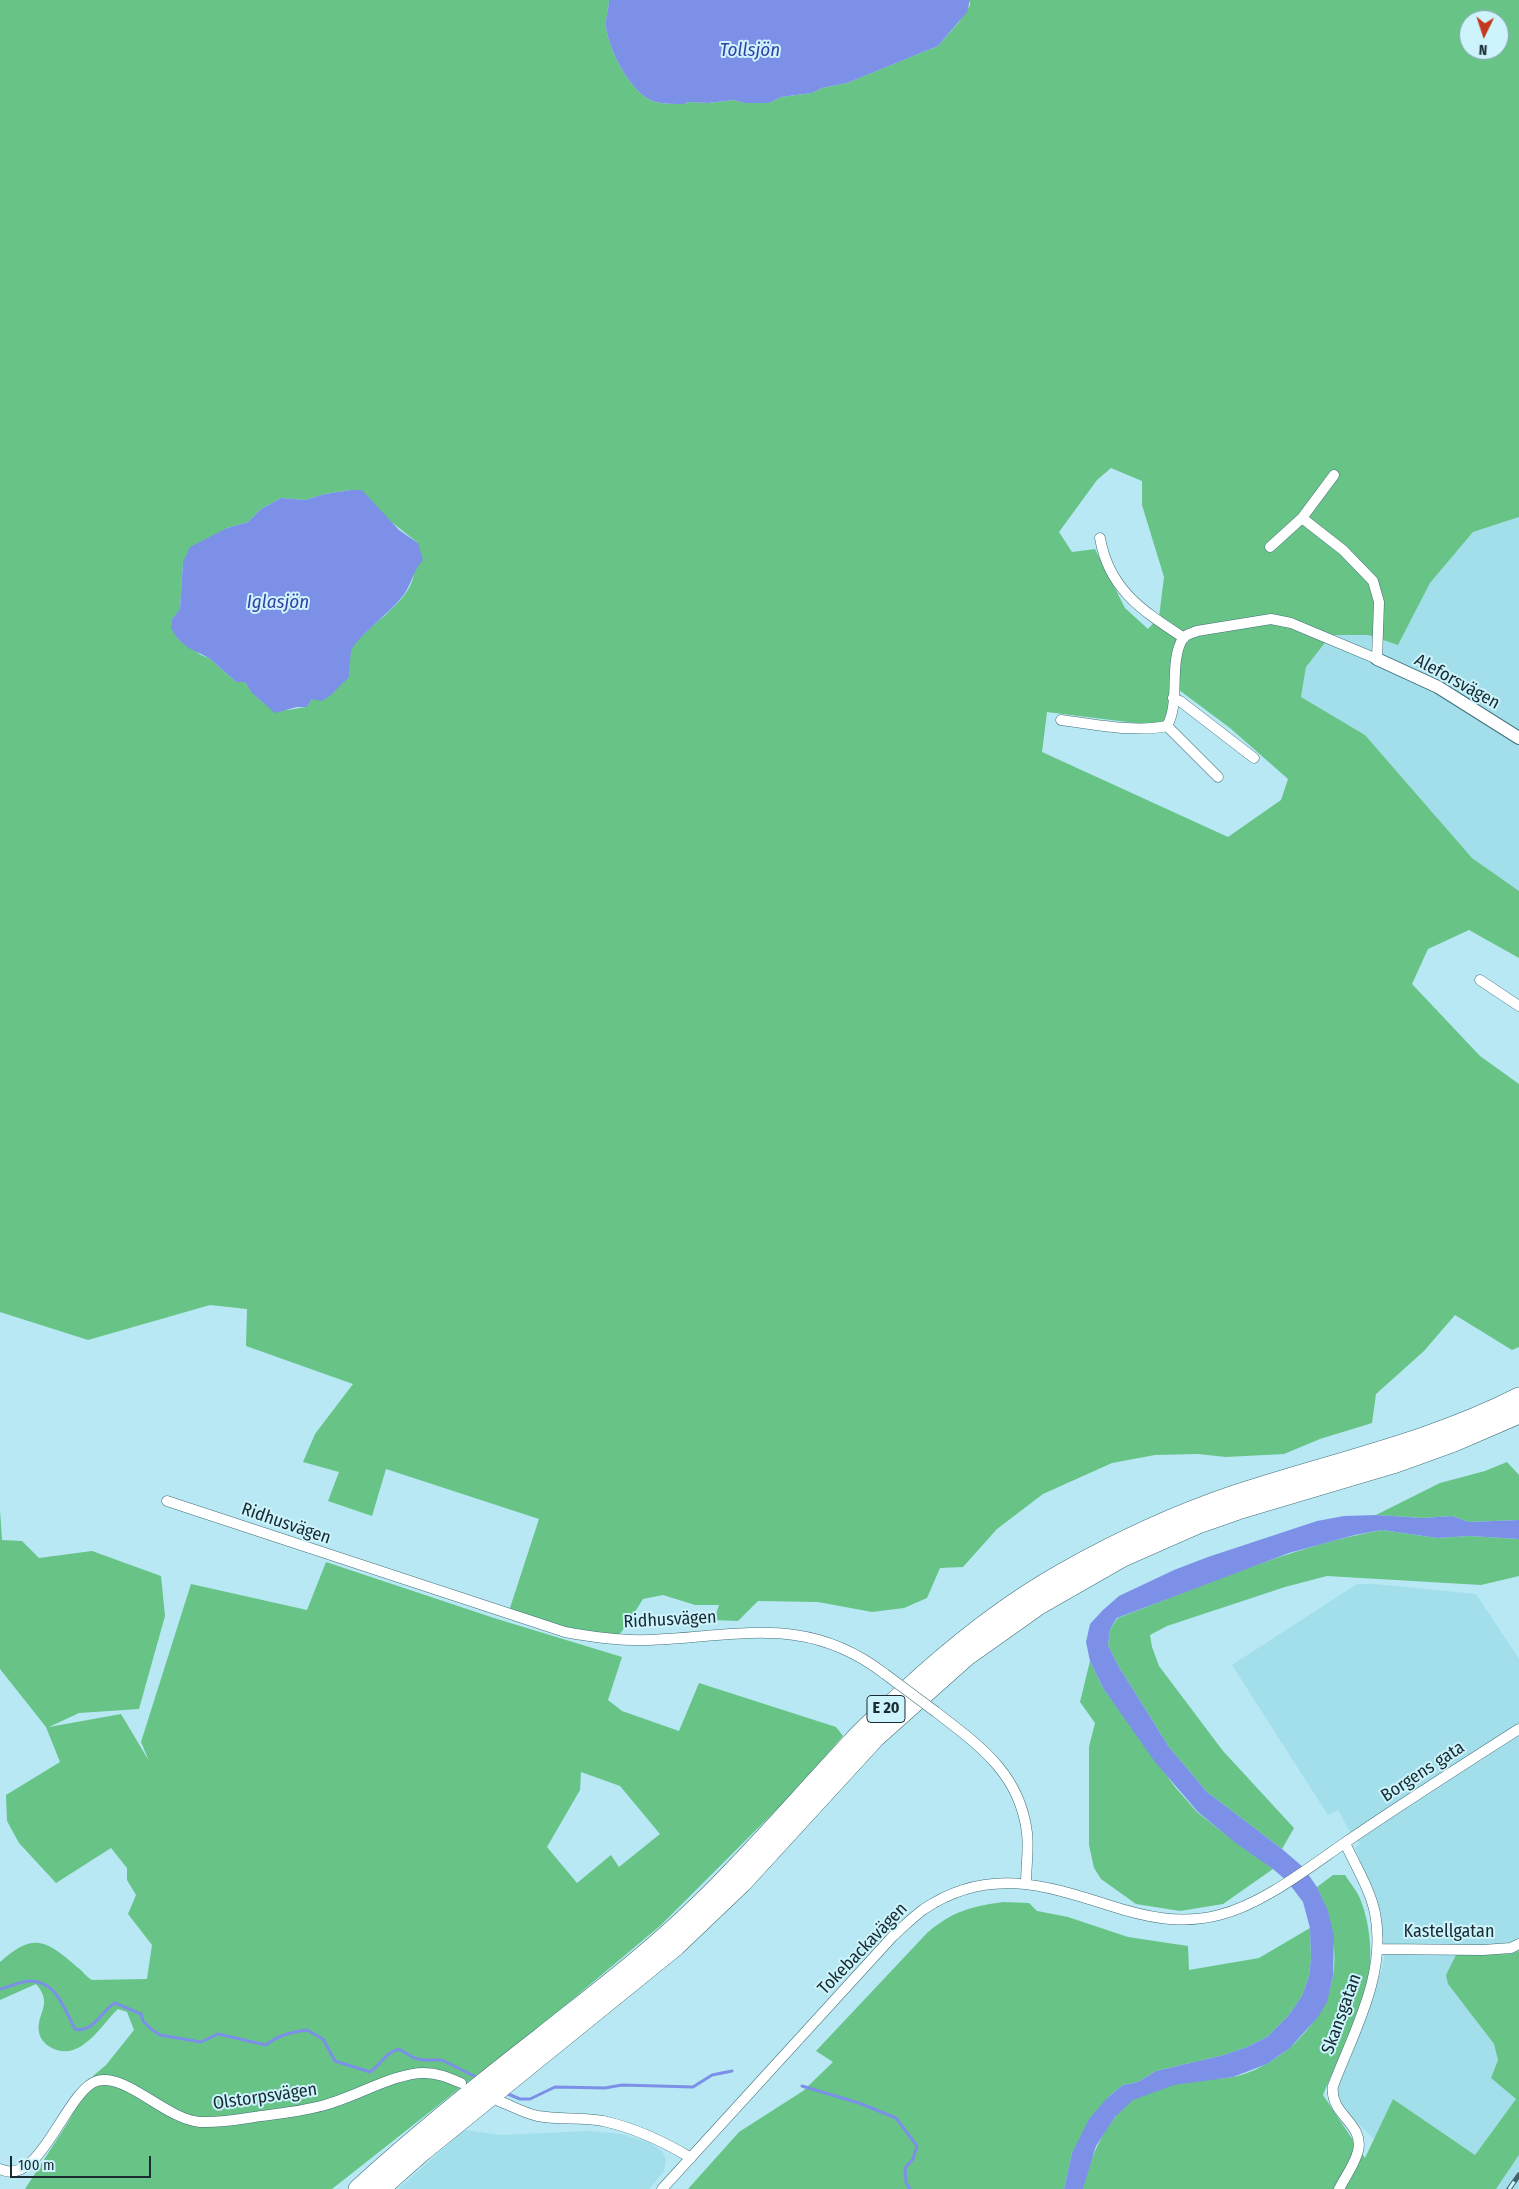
<!DOCTYPE html>
<meta charset="utf-8">
<style>
body{margin:0}
#map{position:relative;width:1519px;height:2189px;overflow:hidden;background:#b7e8f3;font-family:"Fira Sans Condensed",sans-serif}
canvas{display:block}
.north{position:absolute;left:1459px;top:10px;width:50px;height:50px;box-sizing:border-box;background:#cdf4fd;border:1px solid #85a4ab;border-radius:50%;rotate:184deg;font-size:14px;font-weight:700;line-height:20px;text-align:center;color:#182b30}
.north::after{content:'';display:block;margin:auto;width:18px;height:22px;background:#c3391d;clip-path:polygon(50% 0,100% 100%,50% 72%,0 100%)}
.scale{position:absolute;left:10px;top:2156px;width:141px;height:22px;box-sizing:border-box;border:2px solid #182b30;border-top:0;padding-left:6px;font-size:15px;line-height:18px;white-space:nowrap;color:#182b30;-webkit-text-stroke:4px #cdf4fd;paint-order:stroke}
</style>
<div id="map">
<canvas width="1519" height="2189"></canvas>
<div class="north">N</div>
<div class="scale">100 m</div>
</div>
<script>
const ctx = document.querySelector('canvas').getContext('2d');
ctx.lineJoin = 'round';
function fill(path, color) { ctx.fillStyle = color; ctx.fill(path, 'evenodd'); }
function stroke(path, color, width, dash) { ctx.strokeStyle = color; ctx.lineWidth = width; ctx.lineCap = dash ? 'butt' : 'round'; ctx.setLineDash(dash || []); ctx.stroke(path); }
function drawText(font, color, halo, rows, align = 'center') {
  ctx.font = font + ' "Fira Sans Condensed",sans-serif'; ctx.lineWidth = 4; ctx.setLineDash([]); ctx.textBaseline = 'middle'; ctx.strokeStyle = halo; ctx.fillStyle = color; for (const [text, x, y, turn = 0] of rows) {
    ctx.save(); ctx.translate(x, y); ctx.rotate((+turn || 0) * Math.PI / 180); ctx.textAlign = isNaN(turn) ? turn : align; if (halo) ctx.strokeText(text, 0, 0); ctx.fillText(text, 0, 0); ctx.restore();
  }
}
fill(new Path2D(`
 M1519,517V891L1472,858L1365,735L1301,697L1306,667L1331,635H1368L1398,645L1430,583L1473,532Z
 M1357,1584H1375L1476,1594L1519,1659V1951L1511,1954L1456,1955L1448,1984L1494,2044L1498,2060L1491,2078L1516,2099L1475,2155L1393,2099L1375,2140L1341,2107L1334,2089L1381,1972L1385,1953L1375,1900L1355,1848L1360,1844L1349,1830L1338,1810L1328,1815L1232,1665Z
 M464,2130L501,2135L589,2131L621,2134L648,2142L662,2151L666,2159L664,2171L649,2189H398Z
 M1519,2155V2189H1496L1513,2164Z`), '#a3deeb');
fill(new Path2D(`
 M0,0H609C609,8 605,19 606,27C609,51 632,96 656,102C665,104 675,104 684,104L688,102L708,103L734,100L744,103H769L781,97L812,93L822,88L847,83L938,46L959,22L970,5V0H1519V517L1473,532L1430,583L1398,645L1368,635H1331L1306,667L1301,697L1365,735L1472,858L1519,891V958L1469,930L1428,949L1412,984L1480,1056L1519,1084V1347L1512,1350L1455,1315L1424,1351L1376,1394L1372,1423L1320,1439L1284,1454L1226,1457L1198,1454L1155,1455L1112,1463L1043,1494L997,1529L963,1567L940,1568L927,1598L904,1608L872,1612L818,1602L758,1601L738,1621L714,1620L719,1605H695L663,1595L643,1599L626,1626L618,1636L566,1627L509,1611L539,1519L386,1469L372,1516L328,1501L339,1472L303,1462L315,1434L353,1384L246,1346L247,1309L210,1305L88,1340L0,1312ZM1469,20H1499V50H1469ZM1111,468L1142,481V505L1164,577L1159,617L1148,629L1125,608L1095,549L1072,552L1059,532L1097,480ZM351,490L418,543C416,557 416,576 409,588C394,613 366,627 350,650L349,677L312,699L307,707C300,707 293,710 287,710C267,709 255,698 245,682H236L209,658L201,655L177,638L172,619L180,610L183,562L227,528L248,522L261,509L281,498L305,500L325,494ZM1179,690L1230,728L1288,779L1281,800L1228,837L1042,752L1047,712L1159,726L1176,718Z
 M1507,1462L1519,1475V1520L1469,1522L1452,1516L1423,1518L1376,1515L1440,1483L1485,1471Z
 M0,1510L2,1540L22,1541L39,1558L92,1551L161,1576L165,1616L139,1709L79,1713L49,1727L121,1714L149,1761L141,1742L191,1584L307,1610L326,1562L494,1618L622,1657L608,1700L622,1711L679,1731L699,1683L836,1727L843,1736L797,1789L661,1925L518,2045L469,2081L332,2189H25L67,2124L93,2076L106,2065L134,2030L127,2012L118,2009C100,2026 80,2064 50,2047C45,2044 40,2039 39,2032C36,2013 54,2005 36,1984L0,2000V1962C34,1932 46,1940 77,1967C83,1971 86,1977 92,1980L147,1979L152,1945L128,1914L136,1895L127,1880V1868L111,1848L56,1883L19,1843L7,1821L6,1795L60,1762L46,1727L0,1669ZM581,1772L620,1786L660,1834L619,1867L611,1855L577,1883L547,1847L580,1790Z
 M1382,1530L1437,1538L1470,1536L1519,1539V1576L1481,1585L1327,1576L1285,1587L1167,1626L1150,1635L1152,1647L1159,1666L1223,1751L1294,1828L1282,1849L1207,1792L1169,1747L1119,1667L1108,1645L1110,1629L1118,1618C1205,1585 1290,1547 1382,1530Z
 M1090,1661L1103,1688L1175,1787L1197,1812L1216,1827L1273,1869L1223,1904L1180,1911L1136,1904L1101,1879L1094,1868L1089,1845V1747L1095,1723L1080,1702Z
 M1333,1875H1345C1350,1883 1358,1892 1361,1901C1370,1924 1373,1956 1368,1981C1359,2018 1338,2059 1323,2095L1365,2158L1393,2099L1475,2155L1516,2099L1491,2078L1498,2060L1494,2044L1448,1984L1446,1975L1456,1955L1511,1954L1519,1951V2155L1496,2189H1083C1091,2156 1104,2123 1131,2101C1151,2086 1183,2082 1207,2079C1216,2078 1225,2079 1233,2077C1257,2072 1281,2057 1298,2040C1344,1993 1342,1944 1317,1887Z
 M1003,1902L1029,1903L1037,1911L1068,1917L1128,1937L1188,1946L1189,1970L1259,1958L1310,1928L1311,1959L1309,1976L1302,1996L1288,2016L1267,2037L1247,2047L1224,2055L1156,2071L1138,2082L1123,2085L1108,2097L1072,2153L1064,2189H688L739,2132L803,2091L833,2062L816,2051L927,1933C953,1911 970,1907 1003,1902Z`), '#67c486');
fill(new Path2D(`
 M609,0H970L967,12L938,46L847,83L822,88L812,93L781,97L769,103H744L734,100L708,103L688,102L684,104C675,104 665,104 656,102C632,96 609,51 606,27C605,19 609,8 609,0Z
 M351,490H362L399,530L418,543L423,560C412,572 412,585 402,597C387,616 364,630 351,650L349,677L331,695L322,701L312,699L307,707H297L275,713L252,693L245,682H236L209,658L187,647L177,638L171,628L172,619L180,609L183,562L190,547L227,528L248,522L261,509L281,498L305,500L325,494Z
 M1376,1515L1423,1518L1452,1516L1469,1522L1519,1520V1539L1470,1536L1437,1538L1382,1530L1355,1535L1289,1553L1117,1618L1110,1629L1108,1645L1119,1667L1169,1747L1207,1792L1282,1849L1303,1867L1317,1887L1328,1911L1334,1936L1333,1976L1327,2002L1318,2017L1290,2048L1267,2064L1233,2077L1174,2085L1133,2100L1115,2117L1096,2146L1083,2189H1064L1072,2153L1089,2119L1108,2097L1123,2085L1138,2082L1156,2071L1224,2055L1247,2047L1267,2037L1288,2016L1302,1996L1309,1976L1311,1959L1310,1928L1303,1902L1287,1881L1273,1869L1237,1844L1198,1812L1155,1762L1103,1688L1090,1661L1086,1642L1090,1624L1103,1610L1119,1596L1174,1570L1208,1557L1317,1521L1344,1516Z`), '#7c90e8');
stroke(new Path2D(`
 M0,1989C9,1987 21,1981 30,1981C57,1981 64,2009 75,2029C93,2034 102,2010 115,2003L141,2014L143,2021L151,2029L160,2035L201,2042L218,2034L266,2045C278,2035 292,2032 307,2030L323,2039L335,2061L370,2072C383,2063 383,2054 399,2049L414,2058L423,2060H442L474,2076
 M802,2086L859,2103L896,2118L917,2146L913,2159L905,2168L906,2182L910,2189
 M508,2094L520,2099H530L555,2087L605,2088L622,2085L693,2087L712,2075L732,2071`), '#7c90e8', 3);
const minor = new Path2D(`
 M1100,538C1109,590 1143,611 1184,638
 M1270,547L1302,518L1334,475
 M1173,698L1180,701L1254,758
 M1061,720C1094,724 1135,733 1167,726
 M1218,777L1167,726C1181,701 1168,663 1183,638C1186,634 1193,633 1197,631L1271,619L1291,623L1377,659L1379,602L1373,581L1343,550L1302,518
 M1480,980L1519,1006
 M167,1501L565,1632C592,1637 620,1641 648,1640C738,1637 806,1613 885,1674
 M936,1712C980,1746 1020,1774 1027,1833C1029,1849 1026,1867 1026,1883
 M1379,1949L1483,1950L1511,1948L1519,1944
 M499,2101C512,2106 524,2113 538,2116C559,2120 582,2117 603,2121C635,2128 663,2141 691,2158
 M0,2169C40,2189 66,2090 97,2081C127,2073 165,2119 200,2122C221,2123 241,2119 261,2116C283,2113 306,2111 328,2104C357,2096 397,2072 425,2073C438,2073 449,2078 461,2083
 M662,2189L893,1936C903,1927 913,1917 924,1909C986,1867 1043,1884 1108,1905C1145,1917 1180,1925 1219,1915C1263,1904 1308,1868 1346,1842C1403,1803 1461,1766 1519,1729
 M1339,2189C1345,2177 1355,2164 1358,2151C1365,2123 1329,2115 1333,2086C1354,2031 1387,1974 1375,1913C1370,1889 1355,1865 1345,1843`);
const tertiary = new Path2D(`
 M1377,659L1438,687L1519,738`);
const motorway = new Path2D(`
 M358,2189C416,2136 478,2086 540,2038C594,1995 650,1953 700,1904C753,1853 801,1796 852,1742C866,1726 883,1712 899,1697C950,1649 1003,1606 1064,1572C1119,1541 1175,1515 1234,1495C1330,1463 1429,1443 1519,1397
 M380,2189L423,2151L676,1946L742,1883L875,1738L967,1656L1039,1605L1123,1557L1198,1524L1238,1510L1393,1464L1454,1442L1519,1414`);
stroke(minor, '#42707a', 11);
stroke(tertiary, '#42707a', 14);
stroke(motorway, '#42707a', 20);
stroke(minor, '#fff', 10);
stroke(tertiary, '#fff', 12);
stroke(motorway, '#fff', 19);
const rail = new Path2D(`
 M1509,2189L1519,2175`);
stroke(rail, '#466269', 5);
stroke(rail, '#cdf4fd', 3, [9]);
const minorBridge = new Path2D(`
 M885,1674L936,1712`);
stroke(minorBridge, '#42707a', 11, []);
stroke(minorBridge, '#fff', 10);
for (const [x, y, w] of [
 [886,1709,38]
]) { const box = new Path2D(); box.roundRect(x - w / 2, y - 13.5, w, 27, 4); ctx.fillStyle = '#cdf4fd'; ctx.fill(box); stroke(box, '#182b30', 1); }
drawText('bold 16px', '#182b30', null, [
 ["E 20",886,1709]
]);
drawText('18px', '#182b30', '#cdf4fd', [
 ["Aleforsvägen",1457,682,29],
 ["Ridhusvägen",286,1524,19],
 ["Ridhusvägen",670,1620,-3],
 ["Borgens gata",1423,1772,-33],
 ["Kastellgatan",1449,1932],
 ["Tokebackavägen",863,1949,-46],
 ["Skansgatan",1342,2014,-70],
 ["Olstorpsvägen",265,2097,-8]
]);
drawText('italic 19px', '#353ea5', '#cdf4fd', [
 ["Tollsjön",750,51],
 ["Iglasjön",278,603]
]);
</script>
